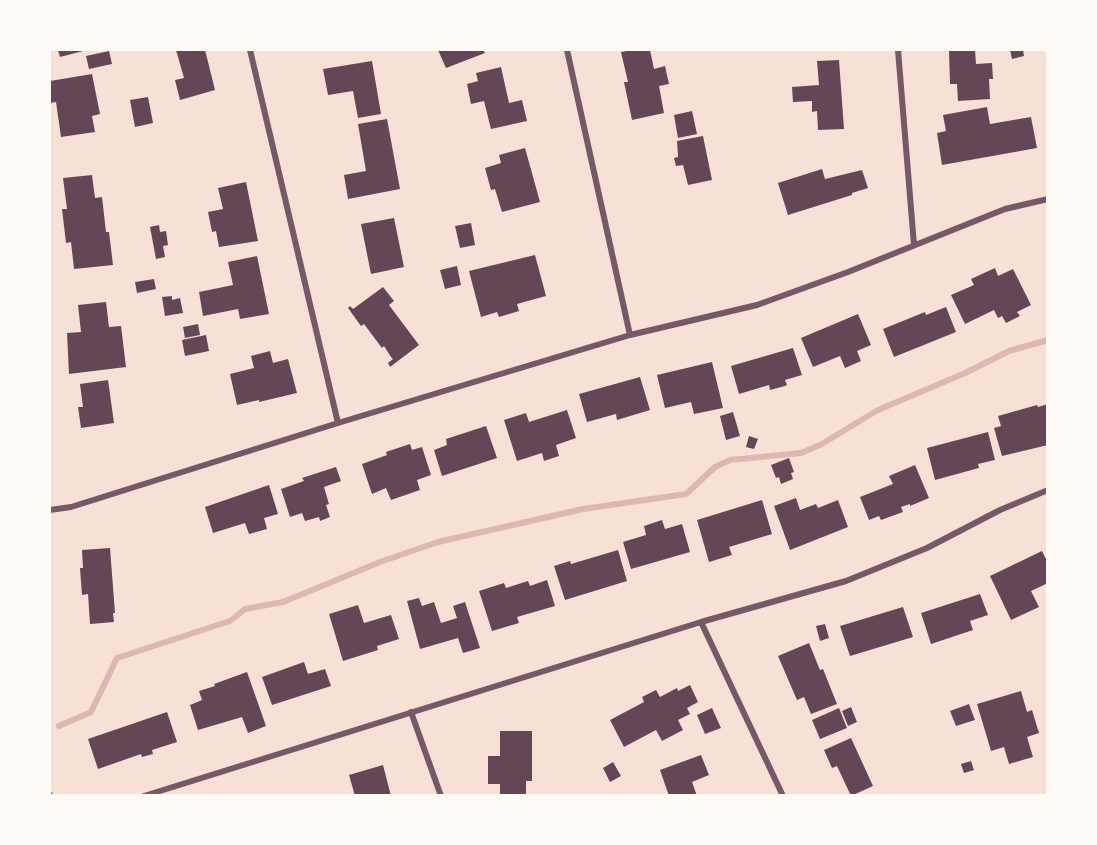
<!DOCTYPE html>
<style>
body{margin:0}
#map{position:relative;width:1097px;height:845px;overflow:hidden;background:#f7e1d7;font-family:"Public Sans",sans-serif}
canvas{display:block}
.frame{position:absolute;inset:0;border:51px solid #fffaf5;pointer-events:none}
</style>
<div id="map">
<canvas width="1097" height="845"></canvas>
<div class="frame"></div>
</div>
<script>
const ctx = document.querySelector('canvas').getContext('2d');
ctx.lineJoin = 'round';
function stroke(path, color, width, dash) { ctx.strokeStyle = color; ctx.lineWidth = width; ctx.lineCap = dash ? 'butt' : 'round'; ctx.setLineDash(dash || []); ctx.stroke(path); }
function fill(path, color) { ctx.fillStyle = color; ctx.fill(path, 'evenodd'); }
stroke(new Path2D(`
 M59,726L91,712L117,658L230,621L245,609L283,602L380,562L438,542L583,509L686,494L715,467L730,460L801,453L820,445L878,410L965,373L1009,351L1048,340`), '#dcb8b0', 6);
fill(new Path2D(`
 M58,50H87L60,57Z
 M176,50H205L215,90L180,100L175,80L184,78Z
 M438,50H483L485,53L446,68Z
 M632,50H650L654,69L665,66L669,84L659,86L664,113L632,120L624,82H628L621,52Z
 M949,50H975L976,64L992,63L993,79H989L990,99L958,101L957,84H950Z
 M1010,50H1023L1024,56L1012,59Z
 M109,51L112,64L89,69L86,56Z
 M839,60L844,129L818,130L817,111L812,112V101L793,102L792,87L819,85L817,61Z
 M372,61L381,114L358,118L353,91L328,95L323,69Z
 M501,67L509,103L522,100L527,121L491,129L484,101L471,104L467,84L478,81L476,73Z
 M92,74L100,114L92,116L95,132L61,137L56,102L51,103L50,81Z
 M148,97L153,123L135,127L130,100Z
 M987,107L990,124L1031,117L1037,148L942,165L937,133L946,131L943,115Z
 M692,111L697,134L678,138L674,115Z
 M387,119L400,189L348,199L344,175L366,171L358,124Z
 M703,136L712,180L688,185L683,165L676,166L674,158L678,157L677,141Z
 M525,148L540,202L502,212L495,189L491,190L485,168L501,163L499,155Z
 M822,169L825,179L862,170L868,188L852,193V195L788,215L778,183Z
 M92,175L95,198L102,197L106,232H109L113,265L74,269L71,242L66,243L62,209H67L63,178Z
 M246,182L258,241L219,247L216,231L212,232L208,212L223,209L218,188Z
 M394,218L404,267L371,274L361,224Z
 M471,223L475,245L460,248L455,226Z
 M159,225L160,232L166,231L168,245L163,246L165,257L156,259L150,227Z
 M535,255L546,296L517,304L519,311L499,317L497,312L481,317L469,271Z
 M257,256L269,314L240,319L238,309L203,316L199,292L233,285L228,262Z
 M457,266L461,285L445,289L440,270Z
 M995,268L998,276L1013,269L1031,305L1017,312L1020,316L1006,323L1002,316L998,318L994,310L965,324L951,295L974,285L971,279Z
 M154,279L156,289L137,293L135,282Z
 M383,287L394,301L389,305L419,345L390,367L388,363L393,359L391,357L384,346L382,348L364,324L361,326L348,308L350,306L353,309Z
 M172,296V300L180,298L183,313L165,316L162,297Z
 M106,302L109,327L121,326L126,367L69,374L67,333L81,332L78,305Z
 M946,307L956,332L894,357L883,329L925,312L926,315Z
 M858,314L871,345L857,351L861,361L845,368L840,356L813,367L801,338Z
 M198,324L200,335L185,338L183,327Z
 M206,335L209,351L185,356L182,340Z
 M793,348L802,375L785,380L787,385L785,386L770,390L769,385L739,394L731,366Z
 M270,351L273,363L288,359L297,393L259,402V400L237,405L230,374L254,368L251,356Z
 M712,362L723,408L694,414L691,402L665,408L657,375Z
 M640,377L650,410L617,420L616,414L587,422L579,394Z
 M108,380L114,423L81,428L78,407H83L80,384Z
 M1048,404V445L1002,456L994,428L1001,426L998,416L1037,405L1038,407Z
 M567,410L576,438L556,445L559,456L544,461L542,453L517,461L504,420L526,413L529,422Z
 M733,412L740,436L726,440L720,416Z
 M486,426L497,458L442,476L434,450L447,445L446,439Z
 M988,432L995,460L978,464L979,468L935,480L927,448Z
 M749,436L758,439L754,449L746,447Z
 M410,444L412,450L422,447L431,475L417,480L420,490L391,500L386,488L372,494L362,464L387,455L386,452Z
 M789,458L794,472L791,473L793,479L781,484L779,477L776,478L771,465Z
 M915,465L929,498L910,506V504L901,507L903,512L881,520L879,516L869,520L860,497L893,484L889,476Z
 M336,467L341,481L324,487L329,504L326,505L330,517L320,521L319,517L305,521L302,513L290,517L281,489L304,481L302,478Z
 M269,485L278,514L264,518L267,529L249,534L245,523L213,533L205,507Z
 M796,498L800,510L816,504L818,508L838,500L848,527L790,550L774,506Z
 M762,500L772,534L729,547L732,555L709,562L697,520Z
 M662,520L665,529L682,524L690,552L631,569L623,542L646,535L644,526Z
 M110,548L115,613H113L114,622L90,624L88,594L82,595L80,568H83L82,550Z
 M618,550L627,581L565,600L554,566L570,561L571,564Z
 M1042,551L1048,563V583L1031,591L1039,607L1011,620L990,576Z
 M547,580L555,606L517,617L519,623L492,631L479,591L504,583L506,588L528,581L530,586Z
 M980,594L988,615L970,621L973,630L931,644L921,613Z
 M419,598L422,606L434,602L441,623L457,618L453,606L465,602L480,648L463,653L458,638L420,649L407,601Z
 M358,605L364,623L391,615L399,639L377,646L378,650L343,661L329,614Z
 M903,607L913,637L850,656L840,626Z
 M825,624L829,638L820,641L816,626Z
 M809,643L820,670L823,669L837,704L811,714L804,697L797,700L778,656Z
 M304,662L308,674L325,669L331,686L272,705L262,677Z
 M247,672L266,726L248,733L242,717L198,730L190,705L202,700L199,691L215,686L214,684Z
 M690,685L698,702L687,708L690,714L678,720L683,730L662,741L656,730L624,747L610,720L644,702L642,697L656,690L660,697L677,688L678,691Z
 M1021,691L1027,712L1032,710L1039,733L1027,737L1033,757L1009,764L1004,747L991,751L977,704Z
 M969,704L975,720L956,726L950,711Z
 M851,707L857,722L848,726L842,711Z
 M712,708L721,728L705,734L697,715Z
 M839,708L847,728L820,739L812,720Z
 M167,712L177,742L152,750L153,754L142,757L141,754L98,769L88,739Z
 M500,731H532V781H526V796H500V784H488V756H500Z
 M851,738L873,786L851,796L837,766L832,768L824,750Z
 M701,755L709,775L692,782L697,796H669L660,770Z
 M971,761L974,770L964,773L961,764Z
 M613,762L621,776L610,782L603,768Z
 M383,765L391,796H355L349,775Z`), '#644757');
stroke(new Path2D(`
 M250,50L338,423
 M567,50L630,335
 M898,50L914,245
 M50,510L71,507L338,423L630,335L757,305L848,272L1005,209L1048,199
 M701,622L783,796
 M411,712L441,796
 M50,795V796
 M144,796L701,622L846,581L927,548L1000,510L1048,490`), '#755966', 6);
</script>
